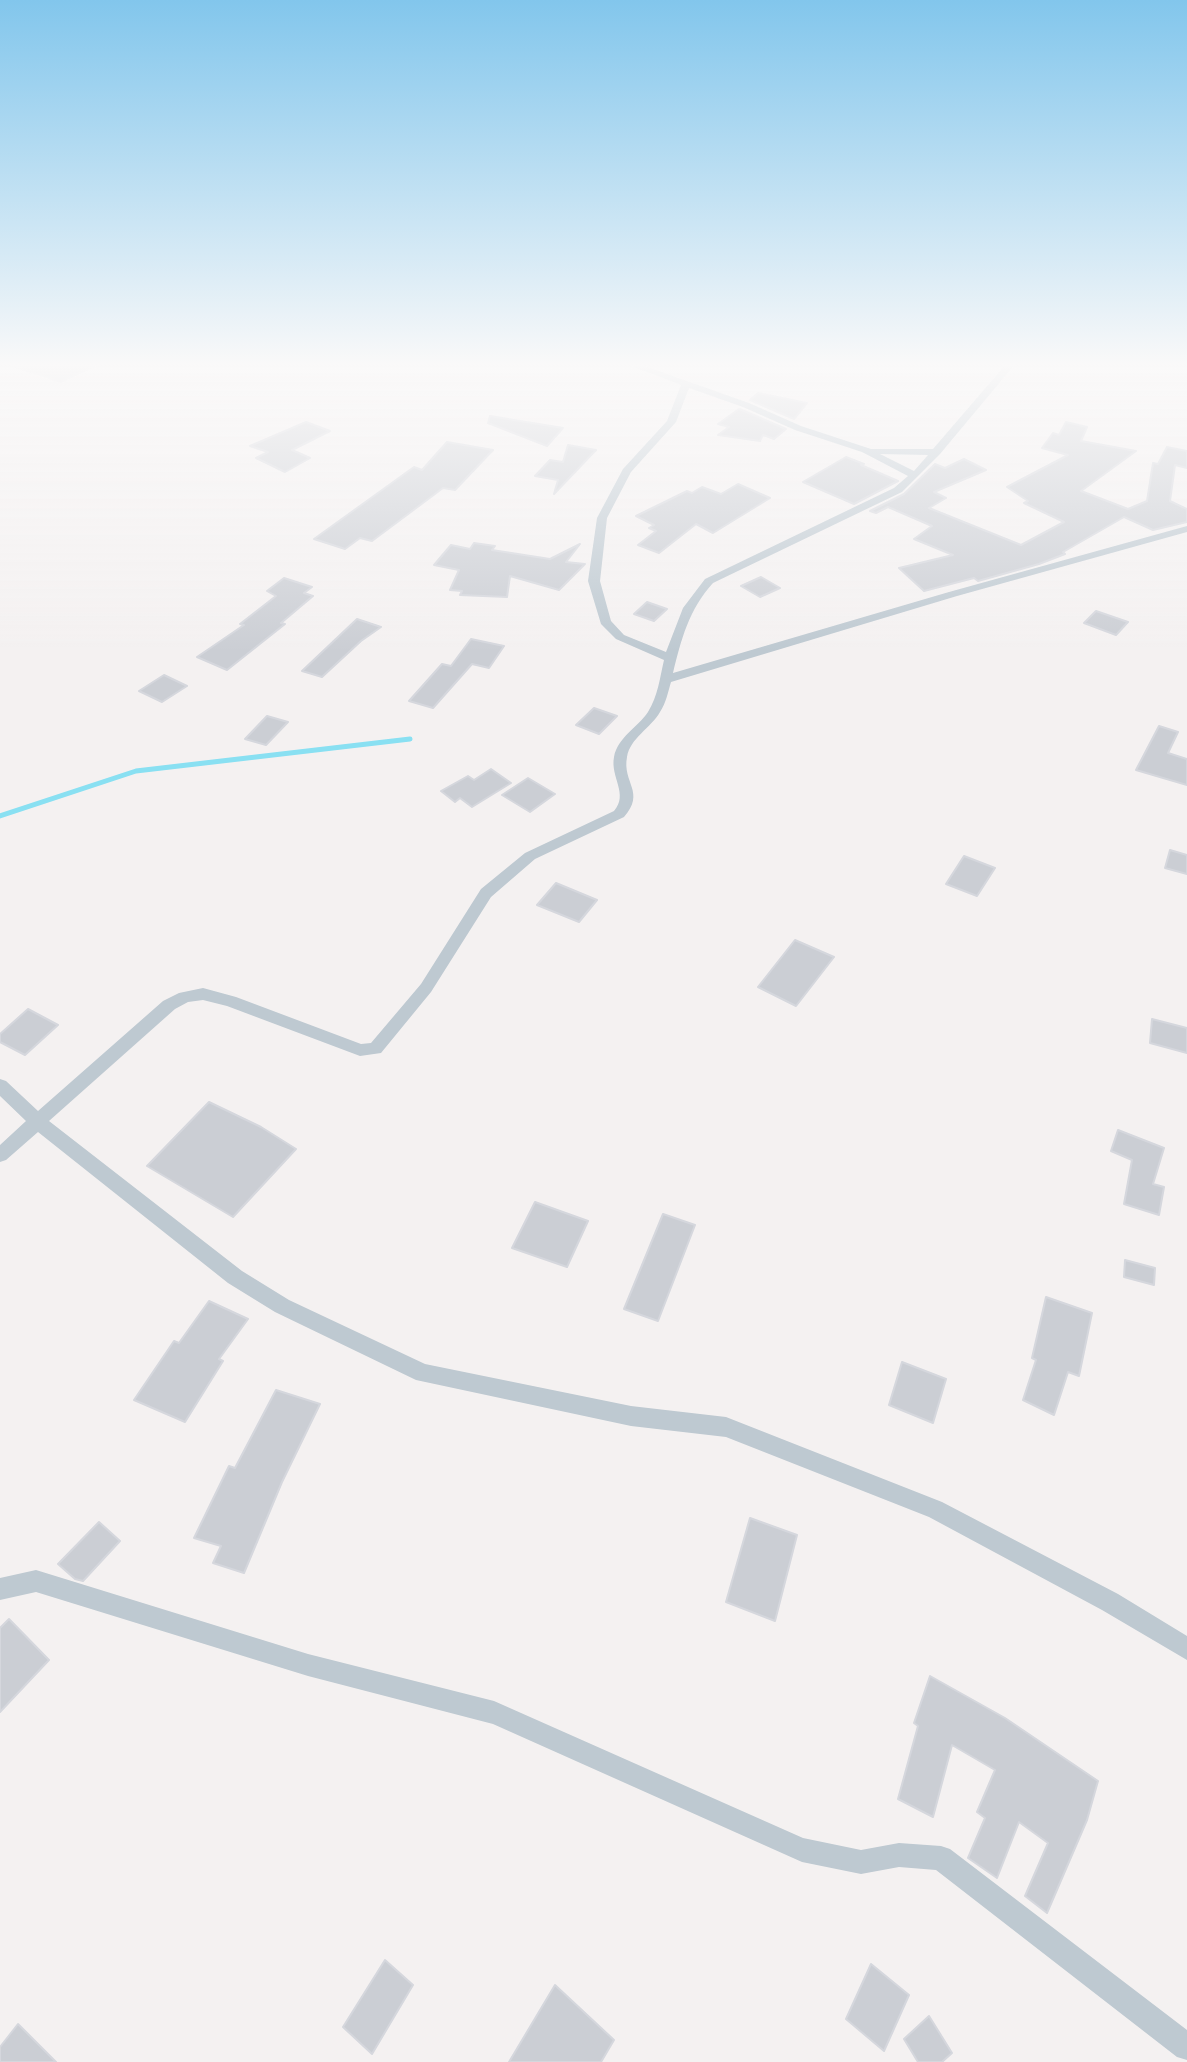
<!DOCTYPE html>
<style>
body{margin:0}
canvas{display:block;background:#f4f1f1}
</style>
<canvas width="1187" height="2062"></canvas>
<script>
const ctx = document.querySelector('canvas').getContext('2d');
ctx.lineJoin = 'round';
function stroke(path, color, width, dash) { ctx.strokeStyle = color; ctx.lineWidth = width; ctx.lineCap = dash ? 'butt' : 'round'; ctx.setLineDash(dash || []); ctx.stroke(path); }
function fill(path, color) { ctx.fillStyle = color; ctx.fill(path, 'evenodd'); }
stroke(new Path2D(`
 M0,816L136,771L410,739`), '#89e0f2', 5);
const building = new Path2D(`
 M14,363H100L61,382L13,366Z
 M758,393L807,403L794,419L750,400Z
 M739,409L742,410L786,429L774,439L763,435L760,441L718,435L729,427L718,424Z
 M490,416L563,428L547,446L488,423Z
 M306,422L330,431L292,450L310,458L285,472L256,458L268,452L250,446Z
 M1066,422L1087,427L1081,441L1136,451L1081,491L1128,509L1147,501L1153,463L1158,464L1167,447L1187,451V468L1175,465L1170,501L1187,509V522L1153,530L1124,517L1063,552L1065,554L1039,564L978,581L974,578L924,591L899,568L953,555L914,539L932,526L888,507L876,513L870,511L904,494L935,464L945,468L964,459L986,470L934,492L946,498L929,508L1021,545L1064,522L1024,503L1028,501L1007,487L1068,455L1042,448L1053,433L1059,435Z
 M447,442L493,450L455,490L443,488L372,541L360,538L345,549L314,539L414,467L422,470Z
 M568,445L596,450L554,494L558,480L535,476L550,460L563,462Z
 M846,457L864,464L861,465L898,481L854,504L803,482Z
 M738,484L770,498L713,533L696,524L659,553L638,545L656,531L649,528L654,525L636,516L687,491L692,493L702,487L721,494Z
 M474,543L495,546L492,550L550,559L580,544L566,562L585,564L559,590L510,576L507,597L460,595L462,591L450,590L459,570L434,565L451,545L470,549Z
 M761,577L780,588L760,597L741,586Z
 M284,578L312,587L304,593L313,596L281,623L285,624L227,670L197,657L244,625L240,624L276,596L267,591Z
 M647,602L667,609L654,621L634,614Z
 M1096,611L1128,622L1116,635L1084,623Z
 M357,619L381,627L361,641L322,677L302,671Z
 M471,639L504,646L489,668L472,664L433,708L409,701L442,664L451,666Z
 M164,675L187,686L162,702L139,691Z
 M594,708L617,716L599,734L576,725Z
 M267,716L288,722L266,745L245,739Z
 M1159,726L1178,732L1168,753L1187,759V785L1136,770Z
 M491,769L511,783L472,807L460,798L455,802L441,791L468,776L474,780Z
 M528,778L555,794L530,812L502,795Z
 M1170,850L1187,855V874L1165,868Z
 M964,856L995,868L977,896L946,884Z
 M556,883L597,900L579,922L537,905Z
 M795,940L834,957L796,1006L758,987Z
 M28,1009L58,1025L25,1055L0,1042V1034Z
 M1152,1019L1187,1028V1053L1150,1043Z
 M209,1102L261,1127L296,1149L233,1217L147,1166Z
 M1118,1130L1164,1148L1153,1184L1164,1187L1159,1215L1124,1204L1132,1160L1111,1151Z
 M535,1202L588,1221L567,1267L512,1248Z
 M663,1214L695,1225L658,1321L624,1309Z
 M1125,1260L1155,1268L1154,1285L1124,1277Z
 M1046,1297L1092,1313L1079,1376L1068,1372L1054,1415L1023,1400L1036,1360L1032,1358Z
 M209,1301L248,1319L219,1359L223,1361L185,1422L134,1400L174,1341L179,1343Z
 M902,1362L946,1379L933,1423L889,1405Z
 M276,1390L320,1404L282,1482L244,1573L213,1563L221,1546L194,1538L229,1466L235,1468Z
 M750,1518L797,1535L775,1621L726,1602Z
 M99,1522L120,1541L83,1581L75,1579L58,1564Z
 M9,1619L49,1660L0,1712V1628Z
 M930,1676L1005,1718L1098,1781L1087,1820L1047,1913L1025,1896L1048,1843L1019,1822L997,1878L968,1858L985,1818L977,1812L995,1770L952,1745L933,1817L898,1799L918,1726L914,1723Z
 M385,1960L413,1985L372,2054L343,2027Z
 M871,1964L909,1995L884,2051L846,2019Z
 M555,1985L614,2040L601,2062H509Z
 M929,2016L952,2053L942,2062H918L904,2039Z
 M18,2024L56,2062H0V2047Z`);
fill(building, '#cbced4');
stroke(building, '#d5d7dd', 2);
fill(new Path2D(`
 M624,363H636L749,403L801,426L871,449H933L1007,363H1016L940,454L902,492L713,583C689,609 681,640 673,673L949,592L1187,526V532L957,596L671,682C668,692 666,703 660,712C651,728 630,738 627,757C622,783 646,792 624,817L535,859L491,897L431,992L381,1053L360,1056L227,1006L203,1000L188,1002L175,1009L49,1121L242,1271L289,1300L425,1364L631,1406L726,1417L942,1502L1118,1594L1187,1636V1660L1102,1610L929,1517L726,1437L631,1426L416,1380L275,1312L228,1283L38,1132L6,1160L0,1162V1145L26,1121L0,1096V1079L6,1081L38,1111L163,1001L179,993L203,988L236,997L361,1044L371,1043L421,984L481,889L525,853L614,811C629,794 610,777 614,757C618,737 637,728 648,712C658,696 660,677 664,660L616,639L601,624L588,581L597,518L623,469L667,421L681,385ZM689,388L743,407L795,430L862,452L908,476L894,488L705,579L683,608L666,652L624,635L611,621L600,581L607,518L631,472L676,422ZM880,454L928,455L914,471Z
 M36,1570L308,1654L494,1701L803,1838L861,1850L899,1843L941,1846L950,1849L1187,2030V2060L1177,2057L936,1870L899,1867L861,1874L802,1862L493,1724L308,1676L36,1592L0,1600V1578Z`), '#bec9d1');
const sky = ctx.createLinearGradient(0, 0, 0, 652);
sky.addColorStop(0, '#82c6ec');
sky.addColorStop(0.56, '#faf9f9');
sky.addColorStop(1, '#faf9f900');
ctx.fillStyle = sky;
ctx.fillRect(0, 0, 1187, 652);
</script>
